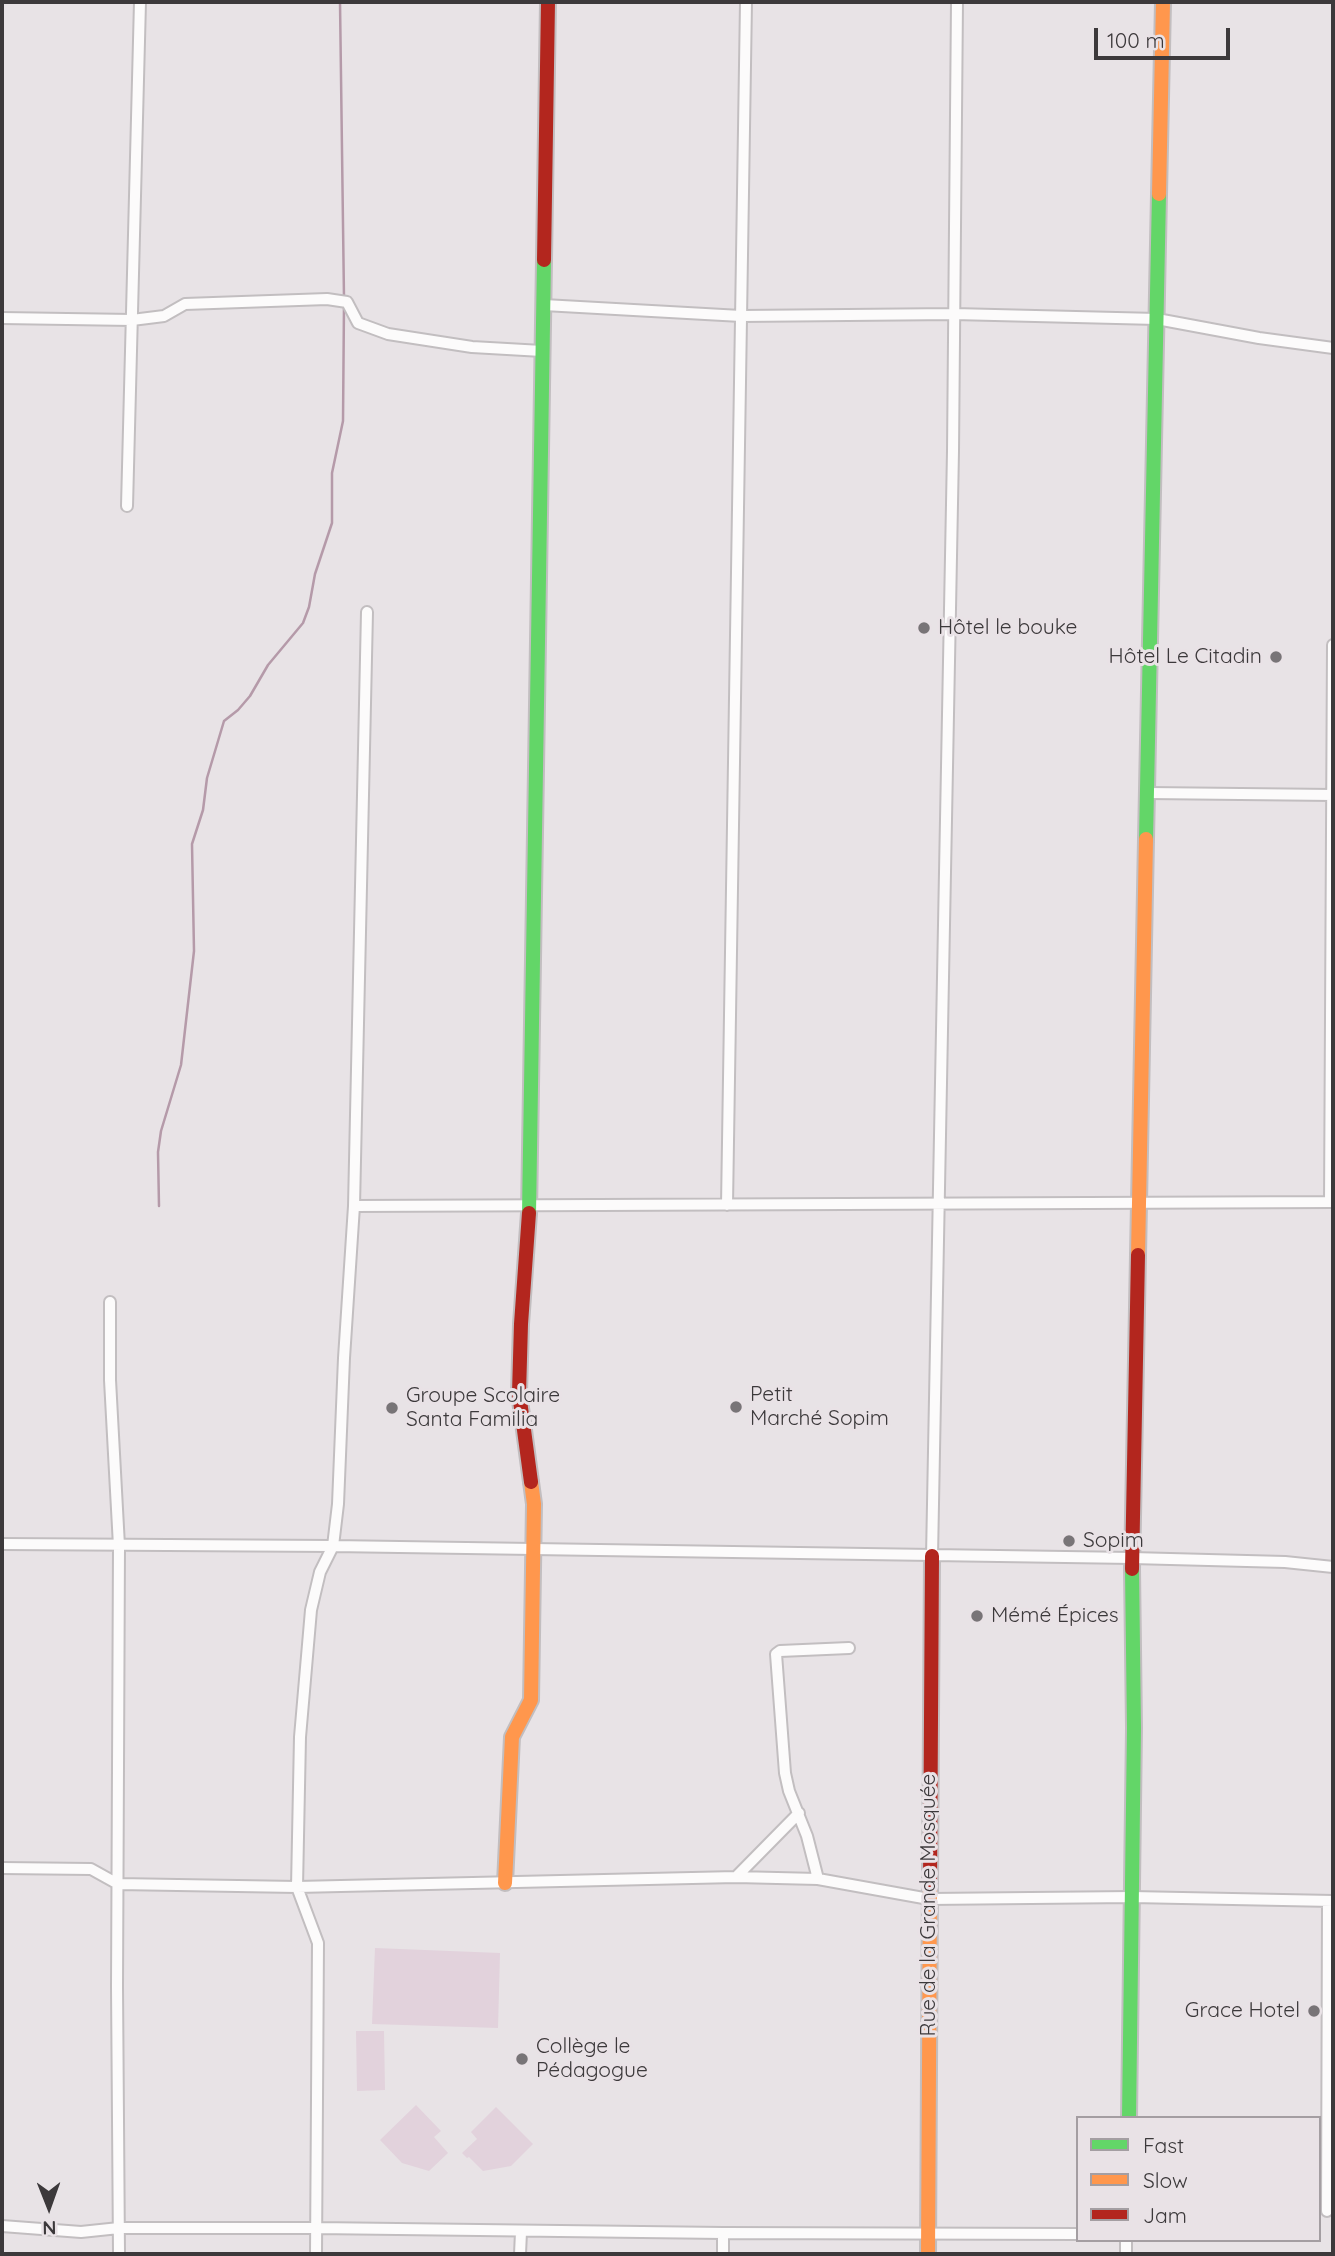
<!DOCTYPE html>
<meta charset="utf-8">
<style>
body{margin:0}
#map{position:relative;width:1335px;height:2256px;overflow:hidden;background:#e8e3e6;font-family:Quicksand,sans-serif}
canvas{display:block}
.frame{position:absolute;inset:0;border:4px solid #3c393b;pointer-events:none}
.legend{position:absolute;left:1076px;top:2116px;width:245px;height:126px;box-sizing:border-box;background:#e9e2e6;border:2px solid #a49ea2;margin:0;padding:9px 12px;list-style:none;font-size:21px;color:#3c393b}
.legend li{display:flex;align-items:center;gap:14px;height:35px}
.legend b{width:35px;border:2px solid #a49ea2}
.north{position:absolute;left:14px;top:2172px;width:70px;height:70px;-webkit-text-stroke:5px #e9e2e6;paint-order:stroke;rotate:179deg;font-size:19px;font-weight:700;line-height:28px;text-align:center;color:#3c393b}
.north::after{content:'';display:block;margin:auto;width:24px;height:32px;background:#3c393b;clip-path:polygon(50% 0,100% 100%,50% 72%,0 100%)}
.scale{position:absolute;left:1094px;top:28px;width:136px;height:32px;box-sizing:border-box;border:4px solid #3c393b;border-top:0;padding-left:9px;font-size:21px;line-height:24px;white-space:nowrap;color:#3c393b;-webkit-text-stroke:5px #e9e2e6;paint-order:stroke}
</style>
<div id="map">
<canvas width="1335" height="2256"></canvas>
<div class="frame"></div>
<ul class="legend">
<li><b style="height:9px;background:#63d668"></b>Fast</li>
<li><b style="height:9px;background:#ff974d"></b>Slow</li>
<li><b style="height:9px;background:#b3261e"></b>Jam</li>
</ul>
<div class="north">N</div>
<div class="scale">100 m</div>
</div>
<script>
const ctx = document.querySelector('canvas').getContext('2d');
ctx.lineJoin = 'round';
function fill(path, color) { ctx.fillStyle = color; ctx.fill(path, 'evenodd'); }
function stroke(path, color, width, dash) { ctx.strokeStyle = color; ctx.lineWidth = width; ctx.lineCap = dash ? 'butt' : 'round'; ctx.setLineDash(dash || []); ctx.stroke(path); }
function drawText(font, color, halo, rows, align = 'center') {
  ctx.font = font + ' Quicksand,sans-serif'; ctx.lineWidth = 6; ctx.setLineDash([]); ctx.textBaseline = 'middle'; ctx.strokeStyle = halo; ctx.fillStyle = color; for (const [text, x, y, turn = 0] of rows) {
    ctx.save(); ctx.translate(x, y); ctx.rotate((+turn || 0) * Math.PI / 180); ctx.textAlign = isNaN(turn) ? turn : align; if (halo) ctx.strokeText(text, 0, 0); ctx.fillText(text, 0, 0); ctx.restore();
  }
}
fill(new Path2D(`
 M375,1948L500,1953L498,2028L372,2024Z
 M356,2031H384L385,2090L357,2091Z
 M416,2105L441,2131L434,2137L448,2153L429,2171L402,2163L380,2140Z
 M496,2107L533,2144L511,2166L483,2171L469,2157L467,2158L462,2153L477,2139L471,2132Z`), '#e2d2dc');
stroke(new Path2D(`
 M340,2L344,298
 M159,1206L158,1152L161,1131L181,1065L194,951L192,844L203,810L207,778L224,721L238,710L250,696L268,665L303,623L309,607L315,574L332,523V473L343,421L344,304`), '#b59aa9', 2.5);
const street = new Path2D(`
 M544,305L741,316L954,314L1157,319L1259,338L1333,348
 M2,318L132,320L164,316L185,304L327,299L347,302L358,323L388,334L472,347L542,351
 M127,506L140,2
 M1148,793L1333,795
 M1330,1202L1333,645
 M727,1205L746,2
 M354,1206L1333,1202
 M110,1302V1380L119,1546L117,1986L119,2254
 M2,1544L333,1546L1132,1558L1285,1562L1333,1567
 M932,1556L953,451L957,2
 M2,1868L91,1869L118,1884L297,1887L736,1877L818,1879L929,1899L1132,1897L1333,1901
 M736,1877L799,1813
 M818,1879L807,1836L789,1791L785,1773L776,1654L780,1651L849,1648
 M1327,2211L1328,1901
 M2,2226L81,2232L119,2228H316L723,2233L1078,2234
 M316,2254L318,1943L297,1887L300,1737L311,1610L320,1572L333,1546L338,1504L344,1358L354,1206L367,612
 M520,2254L521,2232
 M723,2254V2233
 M1126,2254V2240`);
const fast = new Path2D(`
 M1146,839L1159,194
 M529,1213L544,260
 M1129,2118L1134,1728L1132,1569`);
const slow = new Path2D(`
 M1159,194L1163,2
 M1138,1255L1146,839
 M505,1883L512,1737L531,1700L534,1504L531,1482
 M928,2254L930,1881`);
const jam = new Path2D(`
 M544,260L548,2
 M529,1213L521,1324L519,1393L531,1482
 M1132,1569L1138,1255
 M930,1881L932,1556`);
stroke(street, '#c2bec0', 14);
stroke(fast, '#c2bec0', 18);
stroke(slow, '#c2bec0', 18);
stroke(jam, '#c2bec0', 18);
stroke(street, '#fcfbfb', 10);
stroke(fast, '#63d668', 14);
stroke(slow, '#ff974d', 14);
stroke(jam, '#b3261e', 14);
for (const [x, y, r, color] of [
 [924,628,7,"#787477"],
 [1276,657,7,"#787477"],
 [736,1407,7,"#787477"],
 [392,1408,7,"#787477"],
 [1069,1541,7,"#787477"],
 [977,1616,7,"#787477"],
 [1314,2011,7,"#787477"],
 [522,2059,7,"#787477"]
]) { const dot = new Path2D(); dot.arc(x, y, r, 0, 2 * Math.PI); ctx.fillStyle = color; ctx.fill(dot); stroke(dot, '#e9e2e6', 2.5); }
drawText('21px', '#3c393b', '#e9e2e6', [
 ["Hôtel le bouke",938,628],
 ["Hôtel Le Citadin",1262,657,"right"],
 ["Petit",750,1395],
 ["Marché Sopim",750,1419],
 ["Groupe Scolaire",406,1396],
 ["Santa Familia",406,1420],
 ["Sopim",1083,1541],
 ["Mémé Épices",991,1616],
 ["Grace Hotel",1300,2011,"right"],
 ["Collège le",536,2047],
 ["Pédagogue",536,2071]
], 'left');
drawText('21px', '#3c393b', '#e9e2e6', [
 ["Rue de la Grande Mosquée",929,1905,-90]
]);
</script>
